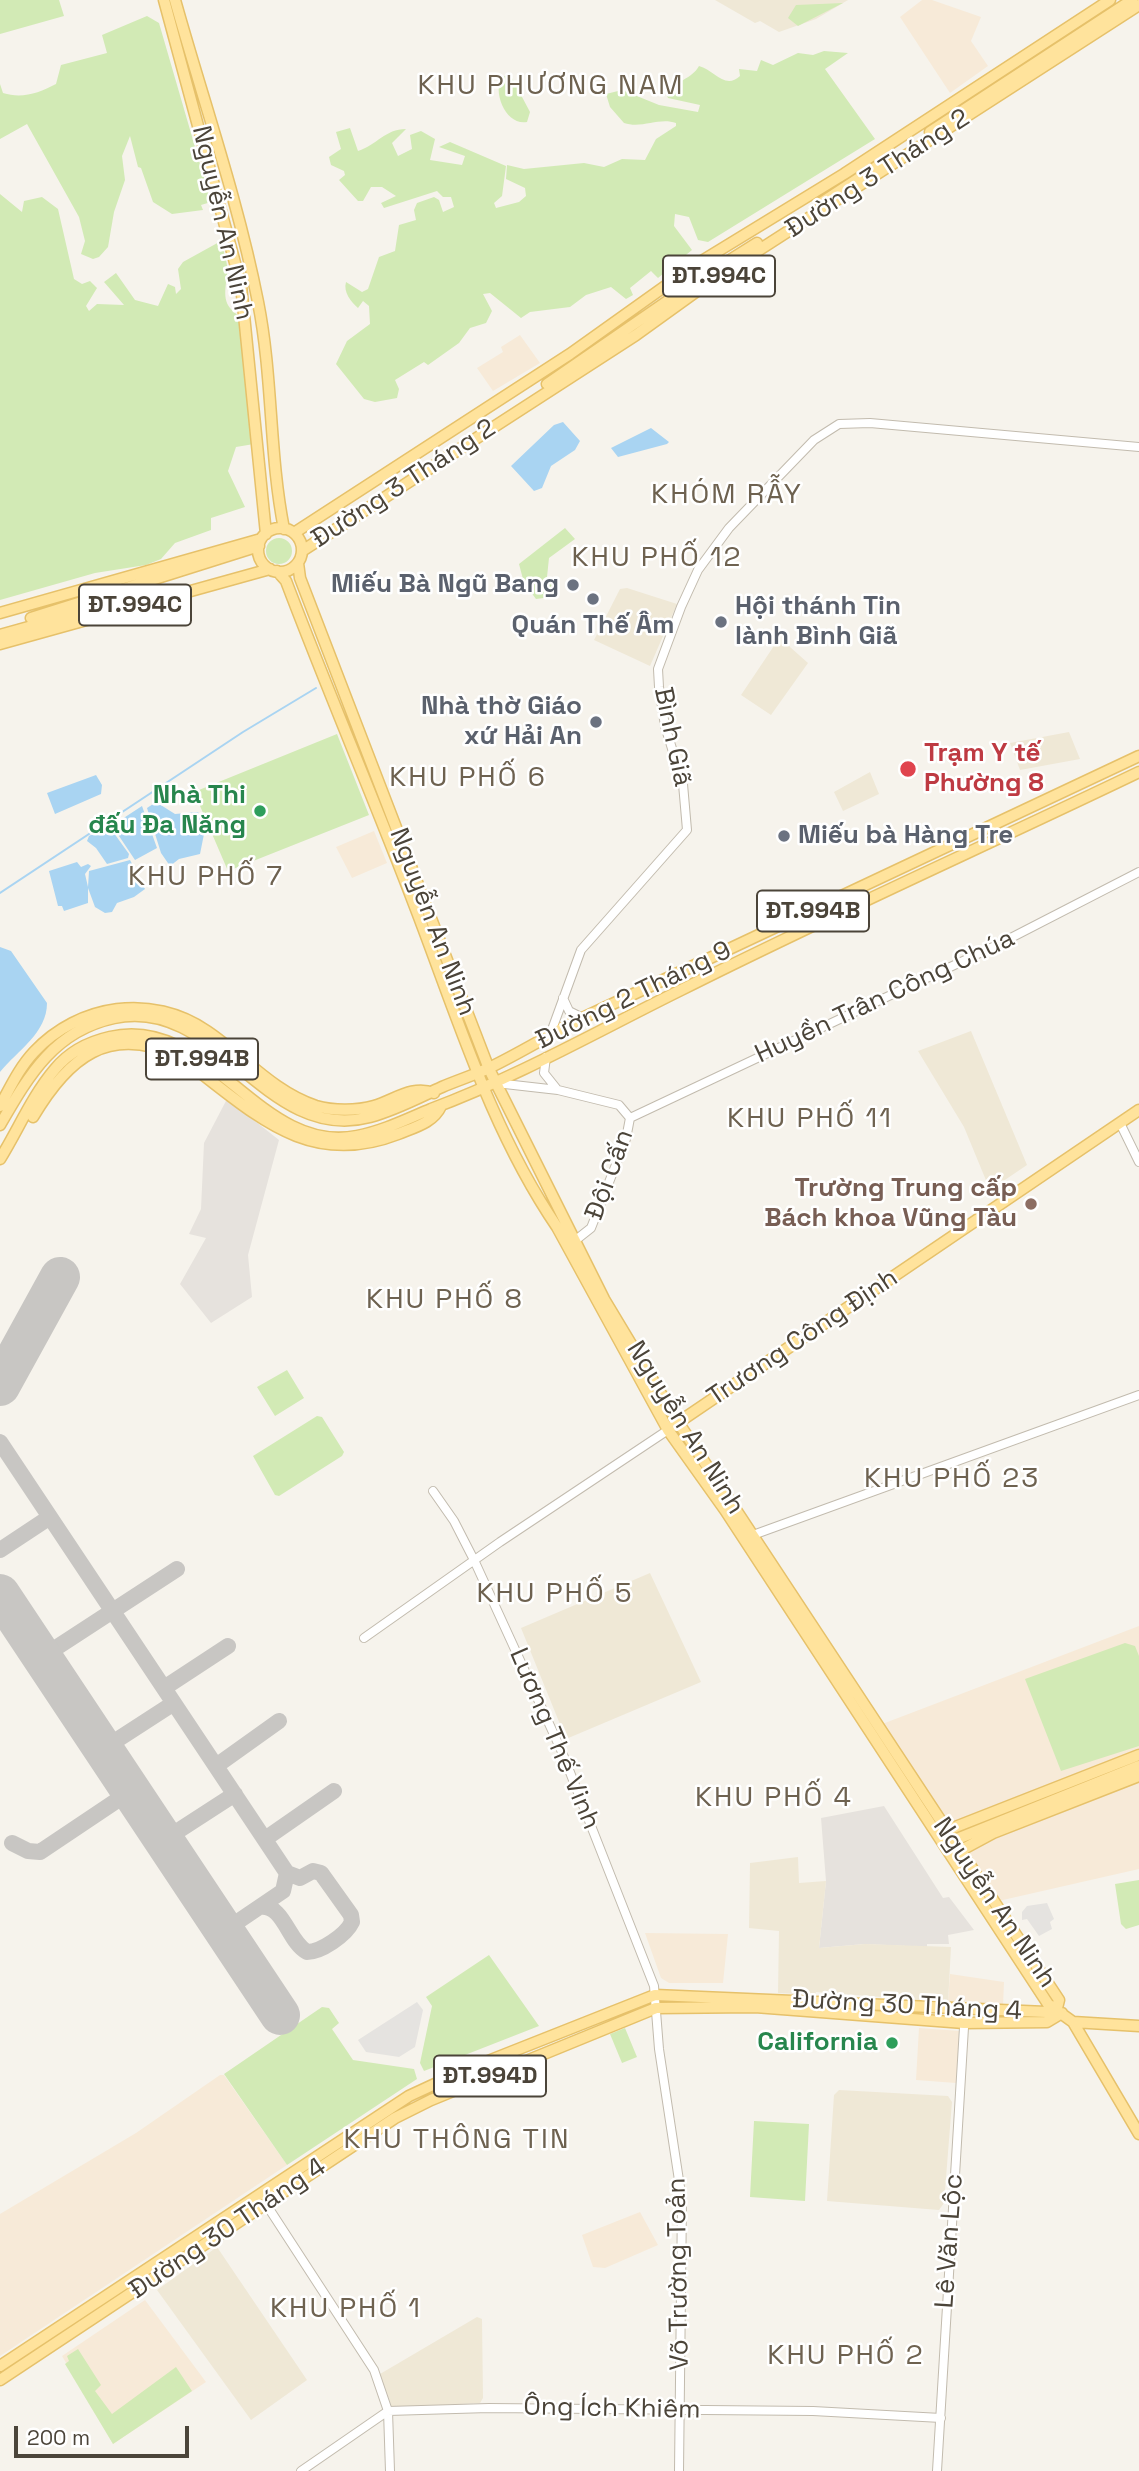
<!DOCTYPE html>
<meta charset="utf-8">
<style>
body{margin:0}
#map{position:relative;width:1139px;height:2471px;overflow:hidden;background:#f6f3ec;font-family:"Space Grotesk",sans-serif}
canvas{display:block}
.scale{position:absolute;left:14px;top:2426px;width:175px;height:32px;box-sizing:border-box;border:4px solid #4b4439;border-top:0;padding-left:9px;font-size:21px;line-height:24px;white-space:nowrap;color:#4b4439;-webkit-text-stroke:5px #fff;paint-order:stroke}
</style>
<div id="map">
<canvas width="1139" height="2471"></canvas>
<div class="scale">200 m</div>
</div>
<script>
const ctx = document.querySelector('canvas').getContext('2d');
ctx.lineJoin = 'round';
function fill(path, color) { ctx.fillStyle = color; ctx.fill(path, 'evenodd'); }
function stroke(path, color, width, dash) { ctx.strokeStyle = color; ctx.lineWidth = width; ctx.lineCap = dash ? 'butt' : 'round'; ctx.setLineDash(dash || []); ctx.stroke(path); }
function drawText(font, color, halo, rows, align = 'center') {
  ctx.font = font + ' "Space Grotesk",sans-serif'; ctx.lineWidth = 5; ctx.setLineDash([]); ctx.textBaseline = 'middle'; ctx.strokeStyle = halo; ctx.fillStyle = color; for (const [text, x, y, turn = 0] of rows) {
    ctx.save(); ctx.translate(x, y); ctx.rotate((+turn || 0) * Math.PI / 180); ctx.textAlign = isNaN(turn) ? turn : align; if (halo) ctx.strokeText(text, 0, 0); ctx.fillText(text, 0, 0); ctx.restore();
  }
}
fill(new Path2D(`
 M922,0H932L981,17L971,41L988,66L950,93L900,17Z
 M520,335L540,363L493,391L477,368L503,352L501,347Z
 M374,831L387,863L352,878L336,847Z
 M1139,1626V1869L994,1902L877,1726Z
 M645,1933L728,1934L723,1983H669L661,1978Z
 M950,1974L1004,1982L1003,2006L948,2002Z
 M919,2028L960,2031L956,2083L916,2080Z
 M220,2075H224L287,2165L0,2356V2214L136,2133Z
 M640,2212L658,2245L605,2268L593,2267L582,2235Z
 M145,2300L206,2382L113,2444L62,2356Z`), '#f7ead8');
fill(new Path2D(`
 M227,1099L279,1140L248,1255L252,1297L211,1323L180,1284L206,1238L189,1234L201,1209L204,1143Z
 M884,1806L943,1898L949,1897L974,1930L948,1935L949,1944H927V1947L865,1944L819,1948L826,1881L821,1818Z`), '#e6e2dd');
fill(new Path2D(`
 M715,0H848L816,19L779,32L760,21L755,23Z
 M627,588L677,604L650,666L594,640L620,589Z
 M782,634L789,639L787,643L790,647L808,663L771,715L741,695Z
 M1069,732L1080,759L1020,770L1010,743Z
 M870,772L879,794L843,811L834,792Z
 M971,1031L1027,1165L990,1190L964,1127L918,1051Z
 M650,1573L701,1682L566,1739L521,1628Z
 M798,1857L799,1883L826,1881L819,1948L865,1944L951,1947L948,2002L816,1992L815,1995L778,1993L779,1931L749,1928L750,1863Z
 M839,2090L948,2096L952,2102L944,2203L939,2210L827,2201L834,2095Z
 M217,2247L307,2380L251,2420L157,2290Z
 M477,2317L482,2319L483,2398L480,2403L392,2408L380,2374Z`), '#efe8d6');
fill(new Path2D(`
 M0,0H59L64,16L0,34Z
 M843,3L798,26L788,18L796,5Z
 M147,16L159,23L211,202L201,205L203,210L172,214L153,202L141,168L138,167L130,136L122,156L125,180L114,212L108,247L99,257L93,259L81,254L85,241L79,217L27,124L0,139V84L3,93C22,99 39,93 56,84L61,65L107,53L102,35Z
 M824,51L848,53L825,69L875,139L708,242L698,240L689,217L675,214L674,226L692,250L658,278L651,271L630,288L633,295L626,299L611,287L586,295L570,307L530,312L521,318L490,293L483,294L492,311L486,323L470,328L459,343L428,365L424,362L395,380L399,389L397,398L375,402L364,399L336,364L347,341L370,324L369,306L363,301L358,308C351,302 343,292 346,282L362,292L368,289L379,257L395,251L399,225L416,220L414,210L417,203L434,197L439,200L443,212L454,207L451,197H443L437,191L384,208L381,203L396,196L382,187H371L363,201H358L339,180L345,175L344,171L331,165L329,157L341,149L336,132L350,128L358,151C377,145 385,129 406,129L392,143L398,156L412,149L410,135L421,131L435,139L430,160L462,165L465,156L439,147L450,142L506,166L502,196L494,203L496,208L519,202L526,196L525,188L506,179L507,165L524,169L584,163L604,167L622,159L645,160L656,139L676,126V123C659,117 642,129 624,123L610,107L606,94L622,90L659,105L698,112L700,105L668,98L666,94C675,81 692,79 699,66C714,70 725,90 740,76L739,69L757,71L761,60L773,65L798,53L813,55Z
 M508,75L512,78L530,112L527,122C506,126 492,92 502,77Z
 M0,194L22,212L24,201L42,197L58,209L74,279L82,284L90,281L97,288L86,306L89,311L97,304L124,305L104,282L116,273L135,300L158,306L168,284L175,287L176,294L181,289L178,269L183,262L221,241C223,251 229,265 227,274C225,294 221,305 241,317L254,444L236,447L228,471L245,507L211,518V530L175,543L161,559L146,565L95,573L0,600Z
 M565,528L575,539L549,558L547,577L552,582L551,597L536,599L524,583L519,564Z
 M266 551a13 13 0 1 1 26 0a13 13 0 1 1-26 0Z
 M337,734L369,815L228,871L194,792Z
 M287,1370L304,1398L275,1416L257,1387Z
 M317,1416L322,1417L344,1452L342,1456L279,1496L275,1495L253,1456Z
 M1125,1643L1135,1646L1139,1656V1746L1061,1771L1025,1679Z
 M1139,1880V1925L1126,1929L1121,1924L1115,1884Z
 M489,1955L539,2026L424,2071L420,2063L432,2006L426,1997Z
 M322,2007L329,2008L339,2023L332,2029L353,2060L414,2069L417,2079L287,2165L224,2074Z
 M625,2028L637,2057L622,2063L610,2034Z
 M754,2121L809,2124L805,2201L750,2197Z
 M78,2349L101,2385L95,2391L112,2414L176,2367L192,2391L113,2444L65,2364L69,2361L67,2356Z`), '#d2eab5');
fill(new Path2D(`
 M1047,1903L1054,1919L1050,1922L1052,1929L1039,1936L1027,1919L1022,1920V1912L1027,1906Z
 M417,2002L423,2010L415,2047L399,2057L366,2052L358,2040Z`), '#e5e3e0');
fill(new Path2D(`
 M563,422L580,441L575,450L551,466L542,488L534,491L511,466L554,425Z
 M651,428L669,442L667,444L618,457L611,448Z
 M96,775L102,785L101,794L55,814L47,793Z
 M156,802L175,814L198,812L205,829L200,854L179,859L170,866L161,853L147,808Z
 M142,806L157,848L135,860L119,836L116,823Z
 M104,828L111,829L129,854L128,858L107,864L96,848L87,841L89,836Z
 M130,860L145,889L134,897L117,903L112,912L105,913L95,907L88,888V903L64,911L62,906H58L49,871L77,862L81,867L88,864L91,866L85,874L88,887L89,871Z
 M0,947L11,951L47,1003C47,1033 18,1050 0,1072Z`), '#a9d4f2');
stroke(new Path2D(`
 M0,893L243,732L316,688`), '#a9d4f2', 2);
stroke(new Path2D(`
 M0,1442L287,1873L300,1878L313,1871L321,1873L351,1915L352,1922C346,1935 321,1952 307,1952C288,1942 284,1904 260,1907
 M0,1550L50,1517
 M42,1657L177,1569
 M164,1688L228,1646
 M103,1749L174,1703
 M216,1766L279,1721
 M265,1839L334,1791
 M164,1840L235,1794
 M12,1843L28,1851L40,1852L131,1791
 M224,1931L283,1891L287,1873`), '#c8c6c3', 16);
stroke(new Path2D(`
 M0,1386L60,1277
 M0,1594L280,2015`), '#c8c6c3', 40);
const minor = new Path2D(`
 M563,998L569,1011L583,1018
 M550,1035L581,950L687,830L683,784L665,726L659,687L658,669L681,607L698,570L729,528L814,440L839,424L870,423L1139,447
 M546,1057L544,1073L556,1088
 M496,1083L558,1090L619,1105L630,1118L626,1139L591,1228L572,1243
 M630,1118L999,944L1139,872
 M1120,1123L1139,1162
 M433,1491L454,1521L474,1560L562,1752L654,1986L659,2049L682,2200L679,2471
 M753,1535L1139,1395
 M364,1638L500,1542L668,1430
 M266,2204L374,2370L388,2411L390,2471
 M301,2471L388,2411L489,2408L813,2411L941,2418
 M937,2471L965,2011`);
const major = new Path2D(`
 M164,0L241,285L266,534
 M175,0C203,100 238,200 258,302C273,377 269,454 284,529
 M930,132L1132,0
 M821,203L884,162
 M547,384L695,282L757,243
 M258 550a22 22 0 1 1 44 0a22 22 0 1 1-44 0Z
 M294,533L570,354L692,267L844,174L1110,0
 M302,551L636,335L711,281L1139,5
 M298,563L300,578L489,1069L604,1299L678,1422L1059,2000L1057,2008
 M277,571L286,581C328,692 375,801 417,912C458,1019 492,1132 557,1227L668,1430L725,1510L1048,2004L1073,2022L1139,2134
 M0,613L261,539
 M31,618L259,546
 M0,635L129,599
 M0,644L270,569
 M0,1106C10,1088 19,1068 34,1052C79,1004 152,993 207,1031C243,1055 273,1092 316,1106C333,1111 357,1111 374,1106C395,1100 411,1085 434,1093
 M33,1117C68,1058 108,1024 178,1056C249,1107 303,1171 398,1134C415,1127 433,1123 441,1106
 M0,1125C29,1075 54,1031 114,1018C217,995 265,1145 370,1117C396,1110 418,1098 442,1087C458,1080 475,1075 491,1067C524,1051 555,1031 589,1015C773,930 956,843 1139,756
 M0,1159C18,1130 32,1096 55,1069C69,1052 88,1042 110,1037C210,1014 259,1156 357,1136C383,1131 407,1119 431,1109C517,1077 598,1031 681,990C832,914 987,845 1139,772
 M673,1426L1139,1110
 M940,1833L1139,1755
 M947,1843L1139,1766
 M954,1854L993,1833L1139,1776
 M1073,2022L1139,2026
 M0,2366L409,2096L463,2071L655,1995L1046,2012L1052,2017
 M0,2380L395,2118L431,2100L656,2008L755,2007L964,2023L1047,2022L1062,2013`);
stroke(minor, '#c2bbae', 10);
stroke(major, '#e6c16a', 13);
stroke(minor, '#fff', 8);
stroke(major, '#ffe39c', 10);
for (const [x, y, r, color] of [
 [573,585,7,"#6b7280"],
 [593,599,7,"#6b7280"],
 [721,622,7,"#6b7280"],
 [596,722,7,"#6b7280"],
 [908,769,9,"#e0444e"],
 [260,811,7,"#2e9e5b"],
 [784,836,7,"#6b7280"],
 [1031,1204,7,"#8d6e63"],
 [892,2043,7,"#2e9e5b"]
]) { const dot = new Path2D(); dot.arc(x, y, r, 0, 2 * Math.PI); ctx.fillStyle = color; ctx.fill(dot); stroke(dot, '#fff', 2.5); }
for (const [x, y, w] of [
 [719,276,112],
 [135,605,112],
 [813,911,112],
 [202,1059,112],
 [490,2076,112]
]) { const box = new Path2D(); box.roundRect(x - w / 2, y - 20.5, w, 41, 5); ctx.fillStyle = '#fff'; ctx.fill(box); stroke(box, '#4b4439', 2); }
drawText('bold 24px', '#4b4439', null, [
 ["ĐT.994C",719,276],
 ["ĐT.994C",135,605],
 ["ĐT.994B",813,911],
 ["ĐT.994B",202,1059],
 ["ĐT.994D",490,2076]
]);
drawText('26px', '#4b4439', '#fff', [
 ["Đường 3 Tháng 2",878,174,-33],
 ["Nguyễn An Ninh",222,223,77],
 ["Đường 3 Tháng 2",404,484,-33],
 ["Bình Giã",672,737,78],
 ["Nguyễn An Ninh",432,922,69],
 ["Đường 2 Tháng 9",634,996,-26],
 ["Huyền Trân Công Chúa",885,997,-25],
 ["Đội Cấn",610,1175,-70],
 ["Trương Công Định",803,1338,-34],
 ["Nguyễn An Ninh",685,1428,58],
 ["Lương Thế Vinh",554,1739,67],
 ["Nguyễn An Ninh",994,1903,56],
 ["Đường 30 Tháng 4",907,2006,3],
 ["Đường 30 Tháng 4",228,2229,-34],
 ["Lê Văn Lộc",950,2241,-86],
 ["Võ Trường Toản",679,2274,-91],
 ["Ông Ích Khiêm",612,2409,1]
]);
drawText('bold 26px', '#5b616d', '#fff', [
 ["Miếu Bà Ngũ Bang",559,585],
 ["Hội thánh Tin",735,607,"left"],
 ["lành Bình Giã",735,637,"left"],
 ["Quán Thế Âm",593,626,"center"],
 ["Nhà thờ Giáo",582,707],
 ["xứ Hải An",582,737],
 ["Miếu bà Hàng Tre",798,836,"left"]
], 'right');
drawText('bold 26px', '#be3a42', '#fff', [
 ["Trạm Y tế",924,754],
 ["Phường 8",924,784]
], 'left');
drawText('bold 26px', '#27864d', '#fff', [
 ["Nhà Thi",246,796],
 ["đấu Đa Năng",246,826],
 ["California",878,2043]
], 'right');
drawText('bold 26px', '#785e54', '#fff', [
 ["Trường Trung cấp",1017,1189],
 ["Bách khoa Vũng Tàu",1017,1219]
], 'right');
ctx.letterSpacing = '2px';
drawText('28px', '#6e6250', '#fff', [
 ["KHU PHƯƠNG NAM",551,86],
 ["KHÓM RẪY",727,495],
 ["KHU PHỐ 12",657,558],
 ["KHU PHỐ 6",468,778],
 ["KHU PHỐ 7",206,877],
 ["KHU PHỐ 11",810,1119],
 ["KHU PHỐ 8",445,1300],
 ["KHU PHỐ 23",952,1479],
 ["KHU PHỐ 5",555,1594],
 ["KHU PHỐ 4",774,1798],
 ["KHU THÔNG TIN",457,2140],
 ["KHU PHỐ 1",346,2309],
 ["KHU PHỐ 2",846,2356]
]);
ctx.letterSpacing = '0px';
</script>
